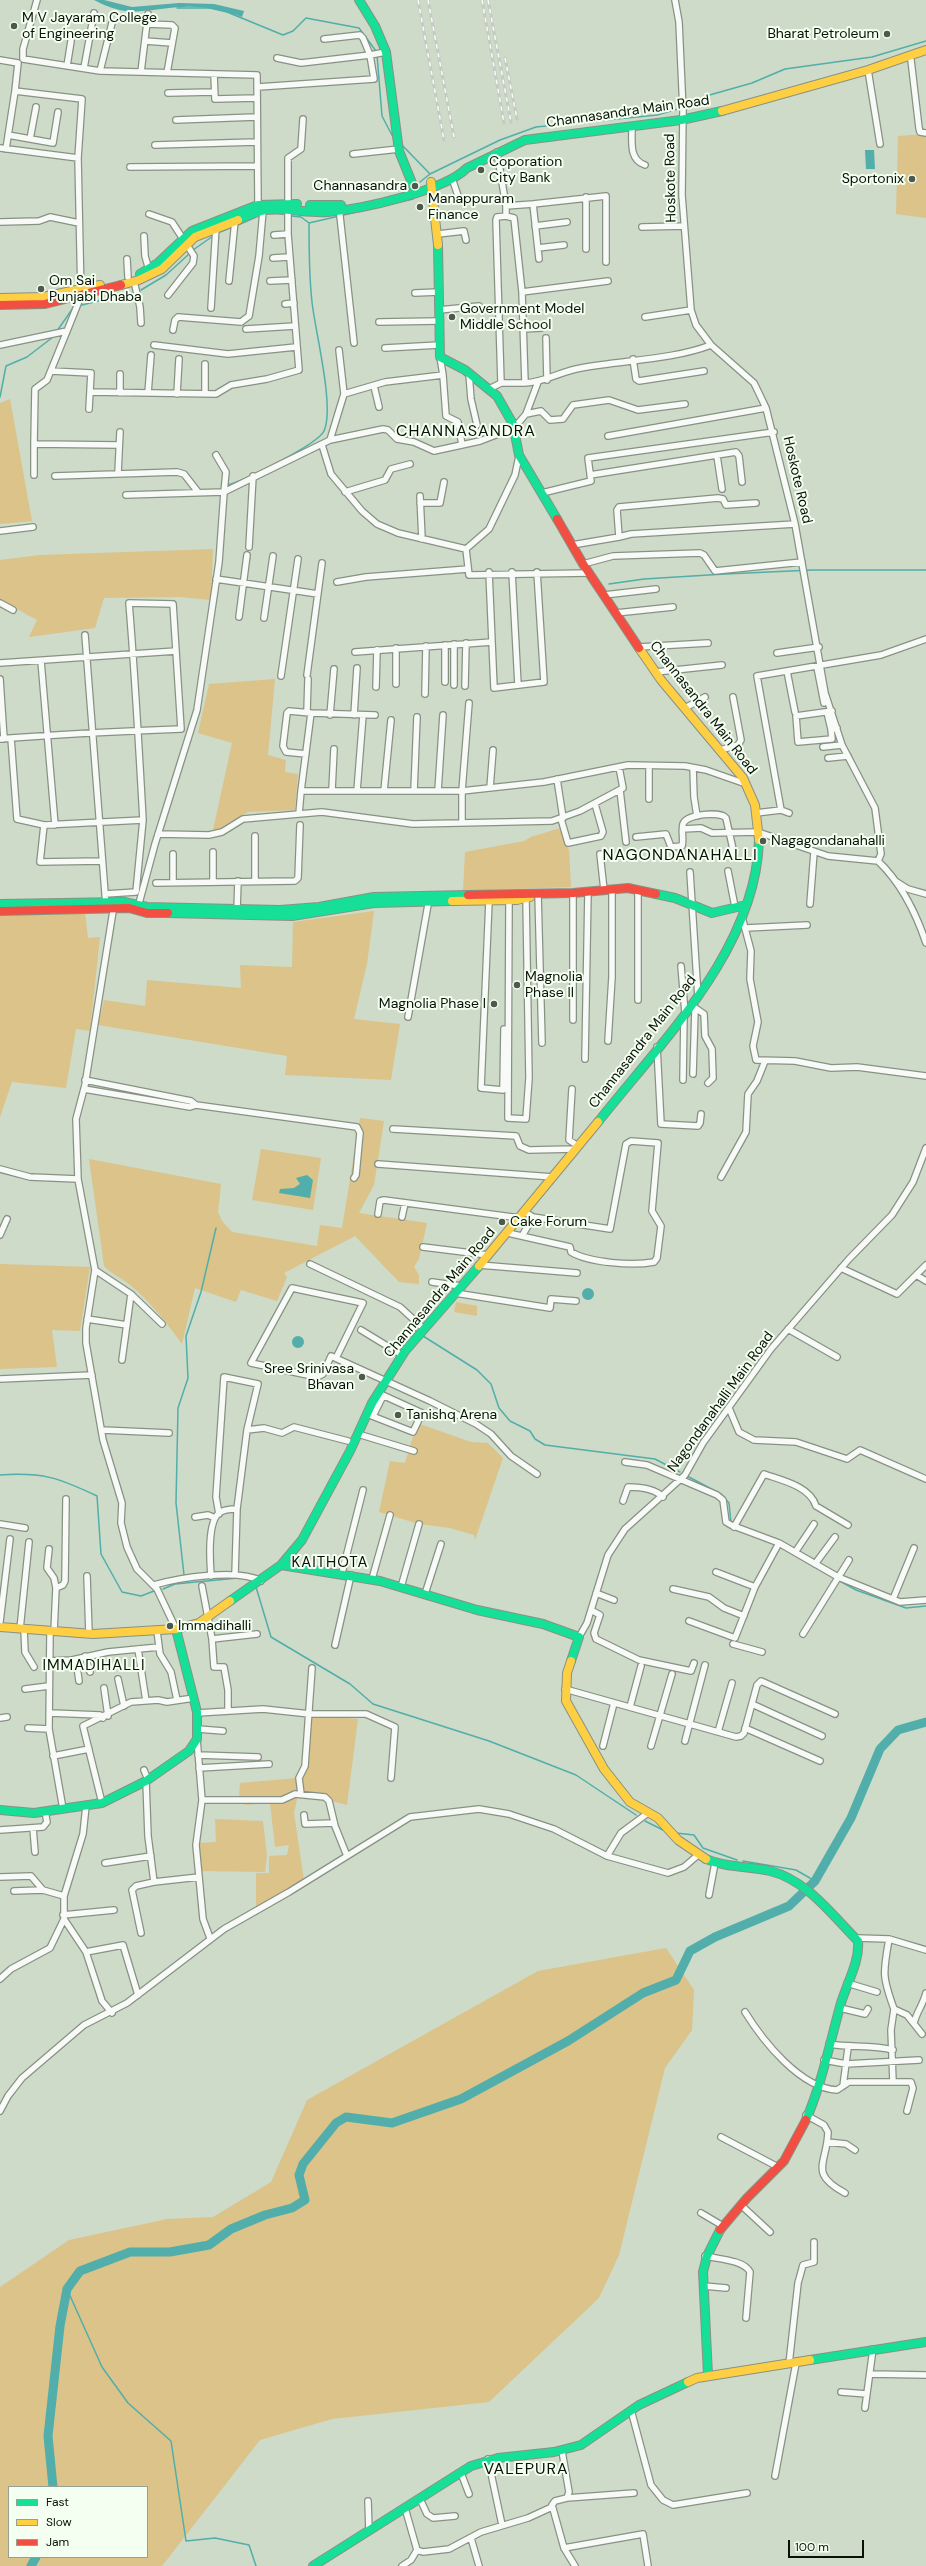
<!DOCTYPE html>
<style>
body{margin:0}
#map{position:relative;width:926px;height:2566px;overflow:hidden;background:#cddbc8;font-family:"DM Sans",sans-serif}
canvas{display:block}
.legend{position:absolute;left:8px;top:2486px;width:140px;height:72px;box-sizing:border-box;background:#f4fff1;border:1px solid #96a093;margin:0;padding:5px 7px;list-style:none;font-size:12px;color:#091207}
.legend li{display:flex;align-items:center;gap:8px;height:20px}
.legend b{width:20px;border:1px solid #96a093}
.scale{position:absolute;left:788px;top:2540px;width:76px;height:18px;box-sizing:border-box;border:2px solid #091207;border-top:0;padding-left:5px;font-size:12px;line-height:14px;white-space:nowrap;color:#091207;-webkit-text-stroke:3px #f4fff1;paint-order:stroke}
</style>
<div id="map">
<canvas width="926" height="2566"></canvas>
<ul class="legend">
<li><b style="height:5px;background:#16e098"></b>Fast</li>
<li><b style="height:5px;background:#ffcf43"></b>Slow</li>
<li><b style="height:5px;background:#f24e42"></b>Jam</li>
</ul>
<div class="scale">100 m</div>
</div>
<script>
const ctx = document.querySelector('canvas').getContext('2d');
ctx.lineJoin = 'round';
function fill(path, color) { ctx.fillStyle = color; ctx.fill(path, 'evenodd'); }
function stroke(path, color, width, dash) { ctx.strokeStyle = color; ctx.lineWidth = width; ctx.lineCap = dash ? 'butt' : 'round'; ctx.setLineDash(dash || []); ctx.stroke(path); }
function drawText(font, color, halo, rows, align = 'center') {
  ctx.font = font + ' "DM Sans",sans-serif'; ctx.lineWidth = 4; ctx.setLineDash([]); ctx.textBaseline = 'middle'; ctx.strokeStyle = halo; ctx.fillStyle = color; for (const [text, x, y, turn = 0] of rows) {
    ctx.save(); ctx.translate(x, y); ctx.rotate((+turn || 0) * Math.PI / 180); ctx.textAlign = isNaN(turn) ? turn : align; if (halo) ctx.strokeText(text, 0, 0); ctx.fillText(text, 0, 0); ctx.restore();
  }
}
fill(new Path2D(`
 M926,134V218L896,214L898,136Z
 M10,399L32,521L0,524V403Z
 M213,549L211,600L179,597L104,598L95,628L29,637L37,620L0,600V560L40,555Z
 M275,679L268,755L286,760L285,772L298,774L295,810L248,812L217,830H213L232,743L198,733L209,684Z
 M560,828L569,850L571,887L463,891L465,852L524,841L531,837Z
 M374,911L367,964L354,1019L400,1024L391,1080L285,1075L287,1056L98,1025L104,1000L145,1006L147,980L241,988L240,965L292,967L293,922Z
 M85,912L88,938L100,937L90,1031L76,1029L66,1088L12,1082L0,1117V915Z
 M360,1118L384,1121L374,1185L359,1213L427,1223L419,1259L414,1267L419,1275V1284L399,1282L355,1236L284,1273L287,1277L277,1301L241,1290L236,1302L195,1288L182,1344C166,1322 150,1301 129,1284C120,1277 111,1274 104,1266L89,1159L221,1184L218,1212L222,1221L232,1232L317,1246L320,1225L342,1228Z
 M261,1149L321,1158L313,1210L252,1200Z
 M0,1264L90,1267L80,1331L52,1330L57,1367L0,1369Z
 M456,1302L477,1306V1316L454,1312Z
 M417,1423L471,1442L488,1443L503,1458L475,1540L474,1535L450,1528L419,1524L379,1512L390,1461L405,1463Z
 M312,1715L358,1719L347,1805L305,1794L300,1769L308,1746Z
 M297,1778L298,1795L294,1813L304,1880L256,1907V1873H269V1856L287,1855L289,1845L275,1847L270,1803L245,1805L244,1799H239L240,1783Z
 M215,1819L263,1821L267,1856L265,1872L202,1871L199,1843L216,1842Z
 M666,1948L694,1990L692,2030L665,2068L619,2255L599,2298L489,2402L332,2419L260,2440L162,2566H0V2287L69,2240L167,2219L213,2217L271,2182L307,2100L538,1971ZM9,2487H147V2557H9Z`), '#dbc38a');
fill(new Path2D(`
 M94,0H104L132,7L179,3L214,4L244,11L242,17C223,11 205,6 184,7C146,8 131,20 94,0Z
 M865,150H874L875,169H866Z
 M307,1175L313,1180L310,1198L279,1193L280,1189L294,1188L300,1184L296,1178Z
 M582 1294a6 6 0 1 1 12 0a6 6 0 1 1-12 0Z
 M292 1342a6 6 0 1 1 12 0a6 6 0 1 1-12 0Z`), '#51aeaa');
stroke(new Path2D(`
 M177,8H210L227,12L283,35L293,31L306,18L359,28L376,51
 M377,55L382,116L394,139
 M685,106L706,96L752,83L785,69L872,57L926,41
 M401,144L430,174
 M420,182L430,174L500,140L536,127L657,115L681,108
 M275,213L283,214
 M291,216L301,217L309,223
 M238,225L256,217
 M220,232L230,228
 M193,250L213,236
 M141,290L166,275L189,254
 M82,305L134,292
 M57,331L73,308
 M0,397L6,366L27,357L53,337
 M227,485C244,481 318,444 324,431C335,407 315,331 312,302C309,276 309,250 309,223L413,199
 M609,584L644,579L725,574L813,570H926
 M411,1328L416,1331
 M423,1336L477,1370L491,1384L499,1408L510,1421L530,1431L535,1439L545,1445L655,1459L680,1472
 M0,1475C43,1472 59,1478 97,1496L101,1554L122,1592L141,1596L154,1591
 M687,1476L721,1494L729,1503L731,1523
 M184,1575L176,1503L178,1408L188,1378L186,1336L201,1292L216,1228
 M838,1580L856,1590L906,1608L926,1606
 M256,1587L271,1637L350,1684L373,1704L489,1741L576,1775L636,1815
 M163,1589L175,1584L238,1578
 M645,1821L665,1831
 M676,1833L694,1835L703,1848L737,1860
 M743,1861L796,1870L815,1881
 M67,2289L102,2367L128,2403L171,2441L186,2541L215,2538L249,2545L256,2566`), '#51aeaa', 1.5);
stroke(new Path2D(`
 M53,2487L48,2436L60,2326L67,2289L80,2271L130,2252H170L209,2245L231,2229L265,2215L292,2208L305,2200L299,2175L303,2164L336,2123L346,2117L392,2123L461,2099L568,2041L643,1993L676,1980L690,1951L715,1937L789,1906L815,1881L851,1818L880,1749L898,1730L926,1722
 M31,2566L36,2557`), '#51aeaa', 9);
const street = new Path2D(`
 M37,0L23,49V59L100,71L257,75L258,205L263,211L259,256L249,316L241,322L178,317L175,320L173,330
 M675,0L679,22L683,111L682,195L691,310L696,325L711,345L754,383L766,408L795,524L825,693L842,745L875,808L881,854L878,861
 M147,24L172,25L175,28L167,73
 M324,39L360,35L363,38L370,55L386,52
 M145,41L172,43
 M0,60L18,63L15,91L82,99L78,158L81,296L67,331L0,345
 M911,60L919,128L920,132L926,133
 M67,66L71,41
 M84,68L94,13
 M868,70L880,144
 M100,71L112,23
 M141,72L148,14
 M214,74L215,99L257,98
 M258,87L374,79L370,55L301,63L277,58
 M168,93L214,92
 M176,120L256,117
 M632,127C632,142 629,160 645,165
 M8,135L53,143L58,112
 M30,139L36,107
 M155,145L256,142
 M0,148L78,158
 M6,149L15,91
 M497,152L506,206L533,204L539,259
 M353,154L399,149
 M130,167L257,166
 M452,178L459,199L464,202
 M586,197V249
 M533,204L606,196V262
 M339,207L354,343
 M149,214L172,222L194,256L193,263L168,295
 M0,222L39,221L50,217L79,223
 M535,226L567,222
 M642,227L684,226
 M438,234L464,231L466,240
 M274,235L288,234
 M144,236L145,256L149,270
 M538,248L564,245
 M273,258L289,257
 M127,259L128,277
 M134,281L140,307L141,323
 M229,281L235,221
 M270,281L292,280
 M522,292L608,281
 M415,293L439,292
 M285,304L294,303
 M211,308L216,227
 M439,310L479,306
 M645,317L691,310
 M379,322L439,321
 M246,329L295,326
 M523,329L541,328
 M67,331L47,380L35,389L34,444L119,445
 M546,338L547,380
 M154,345L228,354L296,347
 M385,348L439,345
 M339,350L344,394
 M633,359L636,379L639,381L704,371
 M51,371L91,373L89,409
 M469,374L471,399L477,425
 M443,375L446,416L458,422L462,445
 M501,383H525L522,292L514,218L506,216
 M525,383C546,382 561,371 581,368C622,360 672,360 711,345
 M374,386L379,407
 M489,389L501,383L496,220L497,217L506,216V206
 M90,392L216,394L231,385L267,379L299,370L288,234V158L301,149L303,119
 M120,393V374
 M148,393L151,355
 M177,394L179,359
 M205,394V364
 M526,414L541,411L550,420L563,419L573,405L609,400L638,410L685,404
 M608,436L766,408
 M330,440L383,429L388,430L397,439L414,442L434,451L480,441L514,428L526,414L538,382
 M322,445L331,474L362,511L377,524L398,533L466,549L489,529L515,475L519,456
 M717,456L722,489
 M118,473L120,432
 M34,475V444
 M590,475L736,452L739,456L742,482
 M55,476L177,472L184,474L198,492
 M345,492L385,480L391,469L410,464
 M542,493L591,481L588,458L774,432
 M126,495L224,492L226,472L216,455
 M420,496L422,539
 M420,503H440L444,482
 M0,531L33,527
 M619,537L631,534L795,524
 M572,545L619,537L617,510L619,507L718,498L723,499L726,505L756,503
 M249,547L253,476
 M466,549L469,575L589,573
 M583,564L613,556L700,553L704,555L715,571L802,562
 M489,572L494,688L544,682L537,572
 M512,572L518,685
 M216,579L318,594
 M337,582L366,577L468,569
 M604,595L656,589
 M0,603L13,610
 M616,613L673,607
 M239,617L247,555
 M264,618L273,556
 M85,635L106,906
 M445,645V682
 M639,647L708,643
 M355,652L492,642
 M777,653L819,647
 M41,661L55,825
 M0,663L176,651
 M817,667L824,703
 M787,671L795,712
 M656,672L722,665
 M307,675L322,563
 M281,676L298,559
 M0,679L4,739
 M396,684V648
 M454,685V644
 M465,686L466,643
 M376,687L377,650
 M425,694L426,646
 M685,708L705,697
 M832,711L796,716L798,742L832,739L831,729L837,728
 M307,712L308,679
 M827,712L831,729
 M330,715L334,669
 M354,715L357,668
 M0,739L11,738C67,734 124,731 181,729L173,604L129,603C135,675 139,748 143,820L44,825L17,819L11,738
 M823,747L842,745
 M720,750L738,745L741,740L733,697
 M306,754L286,752L283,746L287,713L289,711L311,713
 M828,758L848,756
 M619,767L623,788L580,811L552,821L413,824L322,812L299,814L301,791H462L544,782L628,765L685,766L706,770L746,784
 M693,768L694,797L697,816
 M557,779L563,818
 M490,788L493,750
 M332,790L334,749
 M620,790L626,842
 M301,791L311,713L375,715
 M357,791L363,715
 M384,791L391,720
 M414,791L417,717
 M438,791L443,715
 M649,799V766
 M781,810L757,676L881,655L926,639
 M756,813L781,810L789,813
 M561,819L568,843L601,836L603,832L595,804
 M462,821V791L469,703
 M44,825L40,862L102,861
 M683,829L701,828L712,833L758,832L828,856L878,861C901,883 916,913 926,943
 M158,834L209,835L222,832L243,819L299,814
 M255,836V881
 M636,837L666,834L671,847L682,846C684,839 681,831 683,824C686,814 720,811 726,818L735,858
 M173,854V882
 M600,854L604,890
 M728,871L735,907
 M690,872L698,997
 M213,881V852
 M897,882L908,889L926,894
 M156,883L295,881L298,878L300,825
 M638,890V1000
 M105,894L136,892L143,820
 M538,894L542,1043
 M509,900L508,1118L526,1119L529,1078L526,898
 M489,901L481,1088L503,1090L504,1029
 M810,904L814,852
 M114,905L85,1085L76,1119L78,1179L95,1270L86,1328V1343L103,1440L122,1503L121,1523L127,1547L137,1569L157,1589L176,1629
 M138,907L155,844L197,710L219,562L224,492L330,440L344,394L385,382L443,375L440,357
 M237,909L238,881
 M742,917L751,951L750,979L758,1022L753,1046L756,1060L795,1061L831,1068L857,1067L926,1076
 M746,928L807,925
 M681,966L685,1013
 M691,1005L704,1014L705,1036L712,1049L713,1078L708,1083
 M408,1017L429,899
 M573,1020V893
 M608,1041L612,977V890
 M657,1047L661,1124L698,1126L700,1123L701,1114
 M585,1059L588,892
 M693,1074L695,1010
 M683,1080L684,1015
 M84,1089L190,1107L196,1105L191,1101L85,1080
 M572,1089L569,1140L578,1146
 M196,1105L357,1127L360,1133L356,1175L354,1178
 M393,1129L516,1136L520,1146L529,1150L575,1149
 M378,1164L553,1177
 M0,1169L30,1177L78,1179
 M721,1177L746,1132L748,1094L757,1081L765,1061
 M378,1214L380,1201L384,1200L520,1218
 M402,1217L405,1203
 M508,1233L570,1247L571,1252C590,1263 633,1266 654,1262L657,1258L661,1226L652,1211L658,1143L631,1141L626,1144L610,1229L533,1217L525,1212
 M0,1235L7,1219
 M522,1236L533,1217
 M423,1247L488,1255
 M310,1264L400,1307L424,1329
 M479,1265L577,1273
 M841,1268L897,1294L926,1265
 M95,1270L131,1294L162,1324
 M916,1275L926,1281
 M432,1282L461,1286
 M455,1293L550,1308L551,1299L576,1301
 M87,1319L127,1325
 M788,1329L837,1357
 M361,1330L402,1355
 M336,1358L363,1303L292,1288L251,1363L317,1377L323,1374L331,1356L430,1401L476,1424L491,1434L511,1456L537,1474
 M122,1360L131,1294
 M0,1379L92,1375
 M729,1408L739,1432L754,1440L796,1442L847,1459L860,1450L926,1479
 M367,1414L413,1432L422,1413L378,1393
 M373,1416L383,1396
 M102,1430L169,1433
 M358,1434L414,1451
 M625,1462L647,1465L717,1495L723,1500L726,1522L731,1525L779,1543L755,1587L716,1572
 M623,1501L628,1487C640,1487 654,1488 663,1497
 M219,1514L216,1497L224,1377L258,1384L247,1430
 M195,1517L208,1515L215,1518
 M0,1524L25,1528
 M734,1527L764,1474C781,1480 810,1486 816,1506L848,1525
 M779,1543L838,1577L900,1602L926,1600
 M49,1549L47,1568L54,1578L56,1588
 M796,1551L814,1524
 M815,1564L835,1537
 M342,1573L363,1490
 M235,1575L237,1509L247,1430L264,1428L282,1433L294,1427L348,1441
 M87,1576L89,1634
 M211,1576C210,1562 207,1523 219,1513C224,1509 232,1509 237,1509
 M372,1579L390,1515
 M154,1585C178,1578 238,1568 261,1581
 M202,1586L212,1639L214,1667H224L228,1690V1710
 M401,1587L419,1524
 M673,1589L709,1597L724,1608L744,1616
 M596,1593L614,1600
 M425,1594L441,1544
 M893,1599L914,1548
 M591,1610L600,1615L594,1633L596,1639L639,1660L691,1671L694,1663
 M689,1621L735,1638L755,1587
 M0,1622L10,1539
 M20,1629L29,1542
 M24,1629L25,1652L34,1667
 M157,1631L160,1654L171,1672L177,1700
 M50,1632L49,1729L63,1809
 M54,1632L56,1588L63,1585L65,1581L66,1499
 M803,1634L849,1560
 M579,1637L587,1623L608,1555L625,1529L685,1475L703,1443L771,1349L849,1259L892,1215L913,1182L926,1148
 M212,1639L257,1634
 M733,1644L762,1652
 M335,1645L351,1575
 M138,1649L146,1701
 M85,1656L90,1672
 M76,1659L79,1681
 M49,1661L72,1660L108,1652L159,1647
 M118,1679L124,1706
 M104,1688L108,1716
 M25,1689L49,1686
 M565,1689L736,1737L741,1736L744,1733L757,1685L761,1681L835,1714
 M752,1704L822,1736
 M630,1707L641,1666
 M50,1713L100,1715L103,1718
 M197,1713L263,1709L310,1714H366L395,1727L391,1778
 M0,1718L7,1717
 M28,1728L49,1729
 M745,1728L820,1761
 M198,1729L223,1731
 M718,1732L732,1683
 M197,1739L202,1800L196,1845L203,1919L210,1938
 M685,1741L705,1665
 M603,1746L614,1703
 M651,1746L672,1674
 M198,1755L258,1757
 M53,1756L89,1749
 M199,1768L269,1764
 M144,1770L148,1780
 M146,1781L148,1836L154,1882L199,1877
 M301,1794L299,1778L305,1766L312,1668
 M202,1800H282L295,1794L325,1797L329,1801L335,1826L347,1856
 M102,1803L83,1726L131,1702L158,1700L167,1702L194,1698
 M86,1806L83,1834L64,1896V1919L86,1952L102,2001L112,2013
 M304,1815L305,1824L334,1823
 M33,1828L35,1852
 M0,1830L43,1827L47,1822L45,1811
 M607,1856L621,1833L648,1813
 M105,1863L151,1856
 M0,1877L31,1876L43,1890L64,1896
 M14,1891L43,1890
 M709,1895L715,1863
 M63,1915L114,1910
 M141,1933L132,1890L136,1886L154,1882
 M857,1938L889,1939L926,1950
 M889,1939C883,1973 882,1976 894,2009L907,2015L922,2034
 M86,1952L123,1945L138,1995
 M0,1979L11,1969L50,1948L64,1919
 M847,1983L877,1992
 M840,2008L865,2014L868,2009
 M745,2012C763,2041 800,2088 837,2090L849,2082H893L891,2030L894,2009
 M914,2023C917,2011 923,2005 926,1993
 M829,2044C850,2048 872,2044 893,2050
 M824,2060L846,2064L919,2060
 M893,2082H911L913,2088L907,2111
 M843,2086L848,2048
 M0,2111L8,2096L22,2078L84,2025L127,2003L224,1929L289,1892L410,1817L479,1809L509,1814L554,1829L607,1856L668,1873L684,1867L698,1855
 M806,2115L824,2125L828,2132C827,2164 808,2173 845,2193
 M721,2137L778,2167
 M827,2142L846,2144L855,2150
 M742,2206L770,2232
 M701,2213L723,2226
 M705,2256C718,2259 744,2260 750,2272L746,2318
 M704,2286L726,2288
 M789,2364L798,2283L803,2265L814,2262V2242
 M870,2374L926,2375
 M841,2392L867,2394
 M865,2408L873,2349
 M631,2410L651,2485L663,2500L673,2505L747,2493
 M562,2451L569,2492L567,2498L555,2501L552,2505L564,2548L575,2566
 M488,2459L502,2525
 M461,2473L469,2494
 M775,2476L796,2363
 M567,2498L634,2493
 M420,2499L427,2514L433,2518L455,2516
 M368,2501L369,2531
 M405,2508L417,2550L423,2552L449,2549L481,2532L528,2518L552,2507
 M471,2538L479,2566
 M564,2548L643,2534L648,2566
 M402,2566L411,2560L417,2550`);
const fast = new Path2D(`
 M359,0L375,26L386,52L399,151L416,193
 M310,205H341
 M238,220C245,217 253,213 261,211C283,206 306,214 328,212C362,209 444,191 467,168L525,140L681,120L722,111
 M438,245L440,357L465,370L497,396L513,424L519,455L557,519
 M140,274L158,263L192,231L258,205L297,204
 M656,894L675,898L712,913L746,905
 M0,904L124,902L147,907L280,910L319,907L374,897L468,895
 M168,913L292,916L374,903L452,901
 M598,1122C662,1041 756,949 759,840
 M281,1565L380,1581L477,1610L543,1624L579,1637L571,1661
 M230,1601L281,1565L302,1540L350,1451L372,1403L405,1351L479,1266
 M0,1810L34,1813L102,1803L146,1781L189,1751L197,1739V1712L176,1629
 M706,1859C726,1868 749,1866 770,1871C807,1880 832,1915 858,1941C860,1961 847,1983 841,2003C830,2042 822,2083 806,2120
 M810,2360L926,2342
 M708,2375L703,2272L707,2256L720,2230
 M313,2566L471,2466L498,2458L554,2452L581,2445L639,2405L688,2382`);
const slow = new Path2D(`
 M722,111L868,70L926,50
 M431,182L438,245
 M121,285L139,280L162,269L195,237L238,220
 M0,298L43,297L100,285
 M639,648L661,680L743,778L755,805L759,840
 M452,901L517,900L530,897
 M479,1266L598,1122
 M0,1627L93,1634L176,1629L199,1623L230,1601
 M571,1661L567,1673L566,1701L604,1769L630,1802L658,1818L678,1840L706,1859
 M688,2382L697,2378L810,2360`);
const jam = new Path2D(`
 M0,305L45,304L121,285
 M557,519L583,564L639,648
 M468,895L573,893L628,888L656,894
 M0,911L129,908L147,913H168
 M720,2230L747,2198L784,2161L806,2120`);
stroke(street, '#889284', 8);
stroke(fast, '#889284', 10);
stroke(slow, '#889284', 10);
stroke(jam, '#889284', 10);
stroke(street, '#f8faf7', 5.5);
stroke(fast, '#16e098', 8);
stroke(slow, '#ffcf43', 8);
stroke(jam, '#f24e42', 8);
const rail = new Path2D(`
 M418,0L444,140
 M428,0L454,137
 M482,0L504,123
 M488,0L511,122
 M505,58L517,119`);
stroke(rail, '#c6cac5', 3);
stroke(rail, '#f4fff1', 1.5, [4.5]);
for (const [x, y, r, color] of [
 [14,26,4,"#4e584b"],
 [887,34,4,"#4e584b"],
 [481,170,4,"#4e584b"],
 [912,179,4,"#4e584b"],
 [415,186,4,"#4e584b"],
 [420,207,4,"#4e584b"],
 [41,289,4,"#4e584b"],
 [452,317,4,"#4e584b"],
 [763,841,4,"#4e584b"],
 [517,985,4,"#4e584b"],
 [494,1004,4,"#4e584b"],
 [502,1222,4,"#4e584b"],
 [362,1377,4,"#4e584b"],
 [398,1415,4,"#4e584b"],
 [170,1626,4,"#4e584b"]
]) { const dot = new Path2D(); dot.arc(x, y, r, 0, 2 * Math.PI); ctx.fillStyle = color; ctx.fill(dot); stroke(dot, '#f4fff1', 1.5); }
drawText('14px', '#091207', '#f4fff1', [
 ["M V Jayaram College",22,18],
 ["of Engineering",22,34],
 ["Bharat Petroleum",879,34,"right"],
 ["Coporation",489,162],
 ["City Bank",489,178],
 ["Sportonix",904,179,"right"],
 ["Channasandra",407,186,"right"],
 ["Manappuram",428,199],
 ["Finance",428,215],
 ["Om Sai",49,281],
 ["Punjabi Dhaba",49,297],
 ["Government Model",460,309],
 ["Middle School",460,325],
 ["Nagagondanahalli",771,841],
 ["Magnolia",525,977],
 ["Phase II",525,993],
 ["Magnolia Phase I",486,1004,"right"],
 ["Cake Forum",510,1222],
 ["Sree Srinivasa",354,1369,"right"],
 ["Bhavan",354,1385,"right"],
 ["Tanishq Arena",406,1415],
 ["Immadihalli",178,1626]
], 'left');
drawText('14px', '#091207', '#f4fff1', [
 ["Channasandra Main Road",628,112,-8],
 ["Hoskote Road",671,178,-91],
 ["Hoskote Road",797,480,77],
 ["Channasandra Main Road",703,708,52],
 ["Channasandra Main Road",643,1042,-52],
 ["Channasandra Main Road",440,1293,-50],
 ["Nagondanahalli Main Road",721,1402,-54]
]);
ctx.letterSpacing = '1px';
drawText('15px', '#091207', '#f4fff1', [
 ["KAITHOTA",330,1563],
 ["IMMADIHALLI",94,1666]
]);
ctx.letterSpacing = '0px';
ctx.letterSpacing = '1px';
drawText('16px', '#091207', '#f4fff1', [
 ["CHANNASANDRA",466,432],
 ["NAGONDANAHALLI",680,856],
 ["VALEPURA",526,2470]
]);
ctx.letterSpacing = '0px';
</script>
